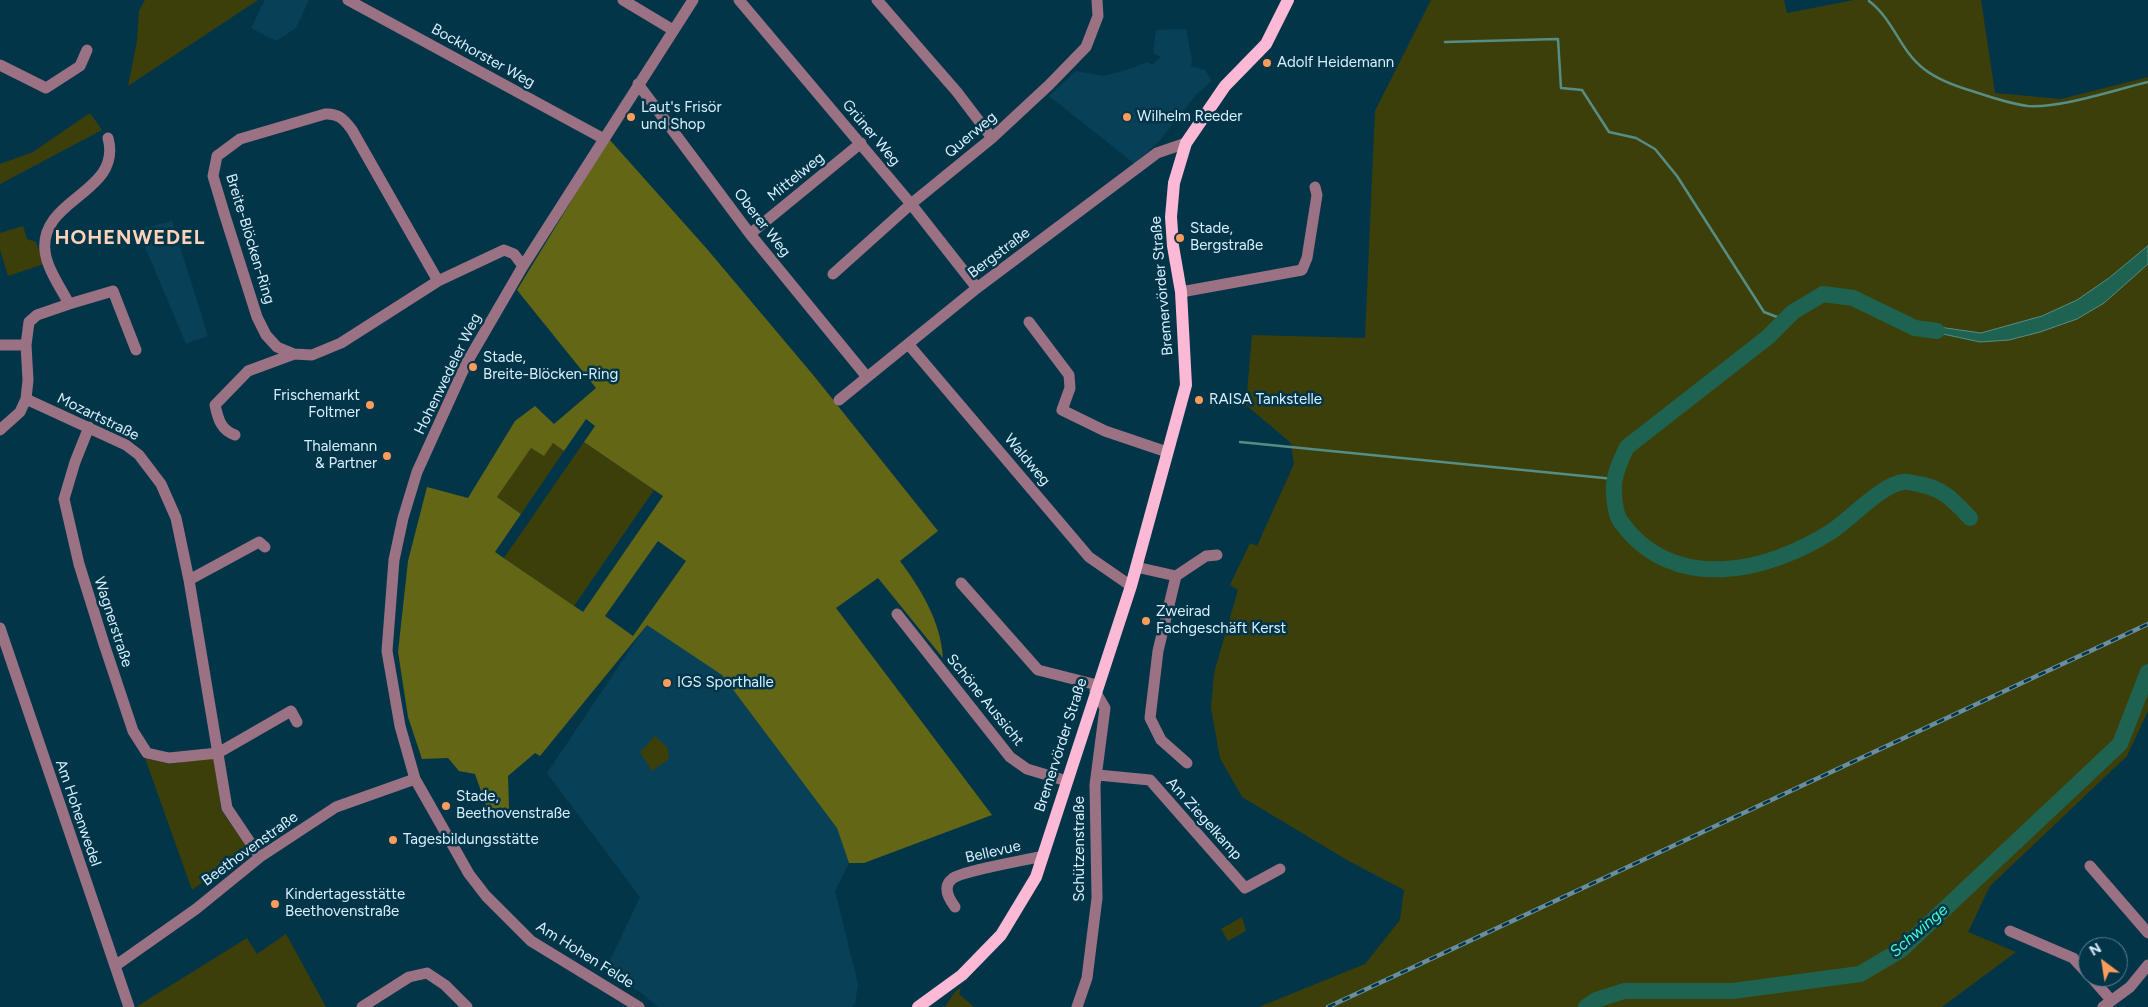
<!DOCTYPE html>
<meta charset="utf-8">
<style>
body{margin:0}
#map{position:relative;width:2148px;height:1007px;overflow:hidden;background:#033549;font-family:Figtree,sans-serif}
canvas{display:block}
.north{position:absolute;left:2078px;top:937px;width:50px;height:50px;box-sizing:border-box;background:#033549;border:1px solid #587f91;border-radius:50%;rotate:329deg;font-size:14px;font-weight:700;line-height:20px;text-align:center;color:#d8effc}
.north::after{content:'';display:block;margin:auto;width:18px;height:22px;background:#ff9b5b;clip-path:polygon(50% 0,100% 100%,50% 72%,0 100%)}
</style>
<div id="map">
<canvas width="2148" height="1007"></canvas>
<div class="north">N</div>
</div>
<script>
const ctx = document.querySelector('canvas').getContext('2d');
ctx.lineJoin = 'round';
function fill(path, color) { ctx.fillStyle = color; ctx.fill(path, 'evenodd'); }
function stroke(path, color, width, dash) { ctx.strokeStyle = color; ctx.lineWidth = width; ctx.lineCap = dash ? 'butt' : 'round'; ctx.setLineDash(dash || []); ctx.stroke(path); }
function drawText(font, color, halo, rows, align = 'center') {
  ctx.font = font + ' Figtree,sans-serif'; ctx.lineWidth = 5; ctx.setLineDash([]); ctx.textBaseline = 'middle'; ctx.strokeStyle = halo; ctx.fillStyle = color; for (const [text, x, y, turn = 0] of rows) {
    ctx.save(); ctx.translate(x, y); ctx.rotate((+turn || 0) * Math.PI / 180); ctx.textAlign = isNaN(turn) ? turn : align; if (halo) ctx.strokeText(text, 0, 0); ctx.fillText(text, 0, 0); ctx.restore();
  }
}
fill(new Path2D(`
 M265,0H309L296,28L276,41L251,28Z
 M1186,29L1192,60L1191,66L1205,70L1212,81L1196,95L1161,139L1135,164L1049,96L1076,71L1104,76L1123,71L1148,62L1152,65L1161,57L1153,53L1156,30Z
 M172,221L208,336L186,344L138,230Z
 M647,624L722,675L837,828L849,863L835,891L858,984L855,1004L852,1007H658L644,995L605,971L640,897L547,773Z`), '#084157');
fill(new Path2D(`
 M145,0H258L128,86L137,41L139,11Z
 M1431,0H1784L1787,13L1854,0H1981L1995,93L2061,99L2148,77V246L2109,278L2077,300L2042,316L1981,333L1918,324L1863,303L1916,328L1980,342L2104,303L2148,264V711L2127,756L1990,886L1968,932L2016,952L1942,1007H1259L1365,964L1400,920L1404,890L1347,860L1242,797L1220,758L1211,708L1214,673L1238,590L1230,585L1250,543L1257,546L1294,464L1291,443L1246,405L1252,335L1365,338L1375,111Z
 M90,113L102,130L0,184V164L33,152Z
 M23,226L27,239L36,242L44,264L8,276L0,250V233Z
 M584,442L654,490L574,606L504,558Z
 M553,443L564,451L521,514L497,497L531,447Z
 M655,736L668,748L669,759L652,771L640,752Z
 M215,757L221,810L248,848L192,890L145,758L169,764Z
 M1242,917L1246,931L1228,941L1221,929Z
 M286,934L326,1007H136L247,938L257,954Z
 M961,987L959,994L974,1007H945L954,993Z`), '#3d3f0a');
fill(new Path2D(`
 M609,139L707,249L814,376L938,531L900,561C921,589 941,622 943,658L878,578L836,608L992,815L864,863H849L837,828L722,675L647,625L540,756L535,753L508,776L509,809L487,808L475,774L459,771L448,758L422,759L408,717L398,652L408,561L427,487L468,498L515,421L535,406L554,424L596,388L517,290ZM586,419L595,426L584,442L663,496L583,612L495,552L521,514L497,497L531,448L544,456L553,443L564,451ZM658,541L686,561L633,636L605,616Z`), '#636615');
const water = new Path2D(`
 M2148,246V264L2104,303L2077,319L2040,332L2009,340L1980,342L1915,328L1853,298L1918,324L1981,333L2042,316L2077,300L2109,278Z`);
fill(water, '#1e6351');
stroke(water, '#568d84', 1);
stroke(new Path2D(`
 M1869,1C1894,20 1900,51 1924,69C1938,80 1955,86 1972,91C1990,97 2010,104 2028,106C2062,108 2114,90 2148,82
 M1445,42L1558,39L1561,88L1582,90L1609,132L1636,138L1655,149L1677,176L1764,312L1785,320
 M1240,442L1614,479`), '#568d84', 2.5);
stroke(new Path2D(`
 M1937,331L1915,328L1853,298L1823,294L1793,312L1768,337L1627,447C1617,467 1611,482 1615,504C1616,511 1617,517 1621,522C1673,594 1767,573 1832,531C1850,519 1883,484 1903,482C1907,481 1913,483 1918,484C1943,488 1953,500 1970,518
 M1586,1007L1596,1000L1624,991H1733L1860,974L1901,950L2120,744L2148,672`), '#1e6351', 16);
stroke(new Path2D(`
 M348,0L604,139
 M623,0L673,30
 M739,0L911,204L977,288
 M877,0L957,92L992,138
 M0,65L46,88L80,66L87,50
 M638,84L750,234L867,377
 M750,234L861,143
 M833,274L911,204L992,138L1049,85L1086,47L1098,16L1097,0
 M438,281L341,343L312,355L294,354L277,347L266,335L257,317L225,216L213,176L217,156L240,139L325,114C338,113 344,119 352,130L438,281L504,250L514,254L523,266
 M1181,292L1302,270L1307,258L1317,195L1315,187
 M69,304L113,291L136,350
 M1029,322L1069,375L1070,388L1062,410L1105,431L1167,452
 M0,345H26
 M909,345L1089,557L1131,586
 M26,399L126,445L139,455L161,484L176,518L189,580L227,808L260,857
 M839,400L977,288L1157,153L1186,143
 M89,427L75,462L64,499L79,564L104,644L133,731L147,753L169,758L218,753L291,711L297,722
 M0,430L20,412L26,399L28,380L26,345L29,322L37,315L69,304C61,288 47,269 45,251C39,198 123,193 108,138
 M235,435C221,430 218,419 215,405L248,371L294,354
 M1136,567L1176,576L1158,651L1150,718L1161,740L1187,763
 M1176,576L1206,556L1217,555
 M189,580L259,542L265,547
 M961,583L1038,670L1097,685
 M897,614L1010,757L1027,769L1067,781
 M0,628L129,1007
 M1098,775L1150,780L1245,888L1280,869
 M2090,866L2148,933
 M955,907C949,899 942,887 952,879C961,871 1027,860 1043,856
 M2010,931L2073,958L2088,974
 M115,966L196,909L260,857L336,807L415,779
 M2091,977L2111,1000
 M362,1007L409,977L427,973L445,985L467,1007
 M639,1007L531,941L486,896L469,874L415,779L400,726L387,651L394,560L403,518L417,472L466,364L523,266L693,0
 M1077,1007L1087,978L1097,898L1095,785L1105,708L1095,691
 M2103,1007L2130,987L2148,965`), '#9a7283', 11);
stroke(new Path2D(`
 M918,1007L962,975L1001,935L1036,877L1131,586L1186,385L1181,292L1173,246L1171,217L1174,183L1186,143L1225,86L1266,44L1288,0`), '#fbb9d5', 12);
const rail = new Path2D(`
 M1328,1007L2148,624`);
stroke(rail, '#698e9f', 4.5);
stroke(rail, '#033549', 2.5, [8]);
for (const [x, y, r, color] of [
 [1267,63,5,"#ff9b5b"],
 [631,117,5,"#ff9b5b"],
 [1127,117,5,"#ff9b5b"],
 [1180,238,5,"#ff9b5b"],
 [473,367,5,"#ff9b5b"],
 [1199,400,5,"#ff9b5b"],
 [370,405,5,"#ff9b5b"],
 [387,456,5,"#ff9b5b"],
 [1146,621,5,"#ff9b5b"],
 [667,683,5,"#ff9b5b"],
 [446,806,5,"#ff9b5b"],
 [393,840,5,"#ff9b5b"],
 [275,904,5,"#ff9b5b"]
]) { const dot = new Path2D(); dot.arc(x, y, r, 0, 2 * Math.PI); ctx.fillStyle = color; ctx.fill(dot); stroke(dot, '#033549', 2); }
drawText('15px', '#d8effc', '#033549', [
 ["Bockhorster Weg",483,56,29],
 ["Grüner Weg",871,133,50],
 ["Querweg",971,135,-40],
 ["Mittelweg",796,177,-39],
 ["Oberer Weg",762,223,52],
 ["Breite-Blöcken-Ring",250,239,73],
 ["Bergstraße",999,253,-37],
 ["Bremervörder Straße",1162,286,-95],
 ["Hohenwedeler Weg",448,374,-64],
 ["Mozartstraße",98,417,26],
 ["Waldweg",1027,460,50],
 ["Wagnerstraße",113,622,72],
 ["Schöne Aussicht",985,700,51],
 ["Bremervörder Straße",1061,745,-72],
 ["Am Hohenwedel",78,813,71],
 ["Am Ziegelkamp",1204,819,48],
 ["Beethovenstraße",250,849,-36],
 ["Schützenstraße",1080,849,-90],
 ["Bellevue",993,852,-13],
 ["Am Hohen Felde",585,955,32]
]);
drawText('15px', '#d8effc', '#033549', [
 ["Adolf Heidemann",1277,63],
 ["Laut's Frisör",641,108],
 ["und Shop",641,125],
 ["Wilhelm Reeder",1137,117],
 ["Stade,",1190,229],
 ["Bergstraße",1190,246],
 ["Stade,",483,358],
 ["Breite-Blöcken-Ring",483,375],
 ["Frischemarkt",360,396,"right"],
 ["Foltmer",360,413,"right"],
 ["RAISA Tankstelle",1209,400],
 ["Thalemann",377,447,"right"],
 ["& Partner",377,464,"right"],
 ["Zweirad",1156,612],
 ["Fachgeschäft Kerst",1156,629],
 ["IGS Sporthalle",677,683],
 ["Stade,",456,797],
 ["Beethovenstraße",456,814],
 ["Tagesbildungsstätte",403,840],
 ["Kindertagesstätte",285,895],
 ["Beethovenstraße",285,912]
], 'left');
drawText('italic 16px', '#48f9cc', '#033549', [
 ["Schwinge",1919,931,-41]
]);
ctx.letterSpacing = '1px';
drawText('bold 20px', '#fed3b9', '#033549', [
 ["HOHENWEDEL",130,238]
]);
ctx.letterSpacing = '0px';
</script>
